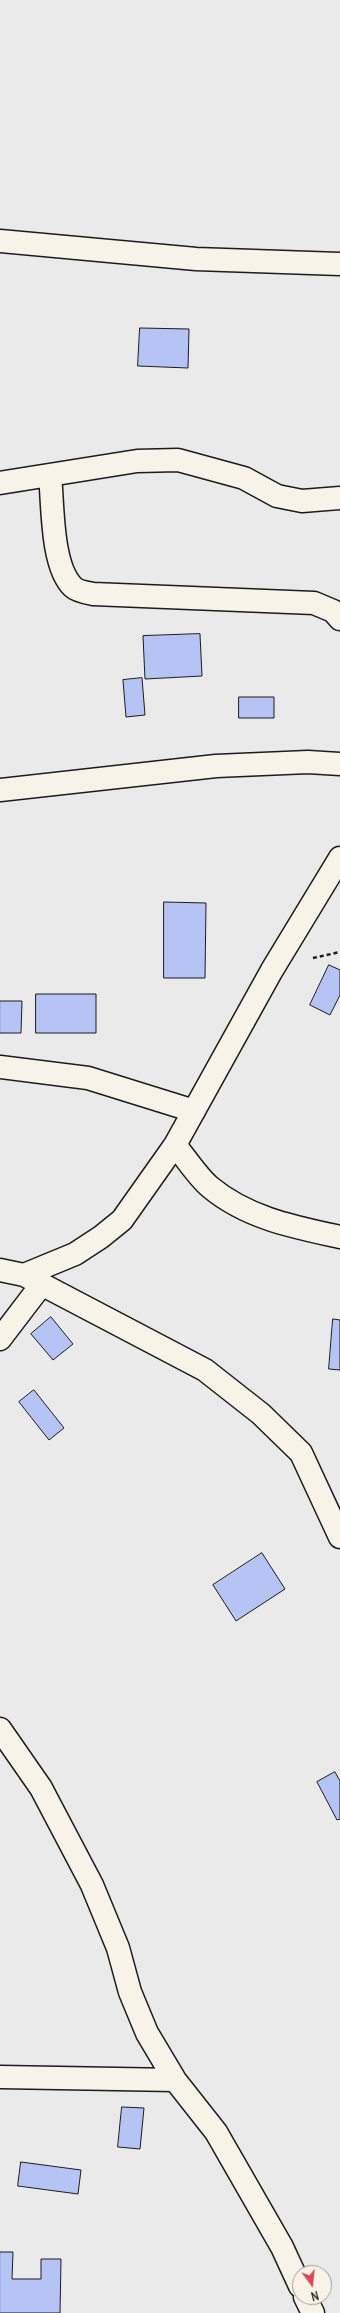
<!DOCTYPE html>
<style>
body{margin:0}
#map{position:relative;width:340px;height:2313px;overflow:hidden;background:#eaeaeb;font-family:Delius,sans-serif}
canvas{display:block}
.north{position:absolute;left:292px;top:2265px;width:40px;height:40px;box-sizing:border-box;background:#f7f3e8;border:1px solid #9f9d96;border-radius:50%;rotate:165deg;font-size:11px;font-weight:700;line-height:16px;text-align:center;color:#1c1c1c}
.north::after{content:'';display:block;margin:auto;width:14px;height:18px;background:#d1495b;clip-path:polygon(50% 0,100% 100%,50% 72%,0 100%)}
</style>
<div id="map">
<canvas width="340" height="2313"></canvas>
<div class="north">N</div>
</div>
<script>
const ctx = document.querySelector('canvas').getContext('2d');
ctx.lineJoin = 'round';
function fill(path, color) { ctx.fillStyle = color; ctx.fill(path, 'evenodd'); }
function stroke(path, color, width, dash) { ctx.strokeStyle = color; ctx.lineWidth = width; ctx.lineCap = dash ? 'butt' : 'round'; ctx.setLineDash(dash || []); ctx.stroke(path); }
const building = new Path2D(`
 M140,328L189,329L188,368L138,366Z
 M200,634L202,676L145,679L143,636Z
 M142,678L145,715L126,717L123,680Z
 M239,697H274V718H239Z
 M164,902L206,903L205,978H164Z
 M329,965L340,970V995L330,1015L310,1005Z
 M36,994H96V1033H36Z
 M0,1001H22L21,1033H0Z
 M51,1317L73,1344L53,1360L31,1334Z
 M333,1319L340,1320V1370L329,1369Z
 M34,1390L64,1428L49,1440L19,1402Z
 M262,1553L285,1589L236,1621L213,1585Z
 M335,1772L340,1781V1819L337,1820L317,1782Z
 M122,2107L144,2108L140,2149L118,2147Z
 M21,2162L81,2170L78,2194L18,2186Z
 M0,2252H13L12,2279H41V2259H61L60,2313H0Z`);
fill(building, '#b5c4f5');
stroke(building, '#1c1c1c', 1);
const minor = new Path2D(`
 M50,475C53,504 51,566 73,587C77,591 88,593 93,594L314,603L333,611L340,619
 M0,483L137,461L178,460L244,478L277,496L302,501L340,498
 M0,790L216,766L308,762L340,764
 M0,1067L88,1078L194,1111
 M175,1145C186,1158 197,1176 210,1187C247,1218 294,1227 340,1237
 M0,1270L24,1275L75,1254L101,1237L122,1220L175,1145L272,970L340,858
 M24,1275L205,1370L261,1414L301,1453L340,1537
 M0,1339L42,1284
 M0,1729L41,1788L92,1885L118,1948L130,1992L147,2033L175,2080L216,2132L282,2247L300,2286
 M0,2077L175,2080
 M305,2297L313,2313`);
const tertiary = new Path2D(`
 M0,241L196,259L340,264`);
stroke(minor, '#1c1c1c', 25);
stroke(tertiary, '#1c1c1c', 25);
stroke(new Path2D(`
 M313,958L340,952`), '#1c1c1c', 2.5, [4, 3]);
stroke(minor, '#f7f3e8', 22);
stroke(tertiary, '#f7f3e8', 22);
</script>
